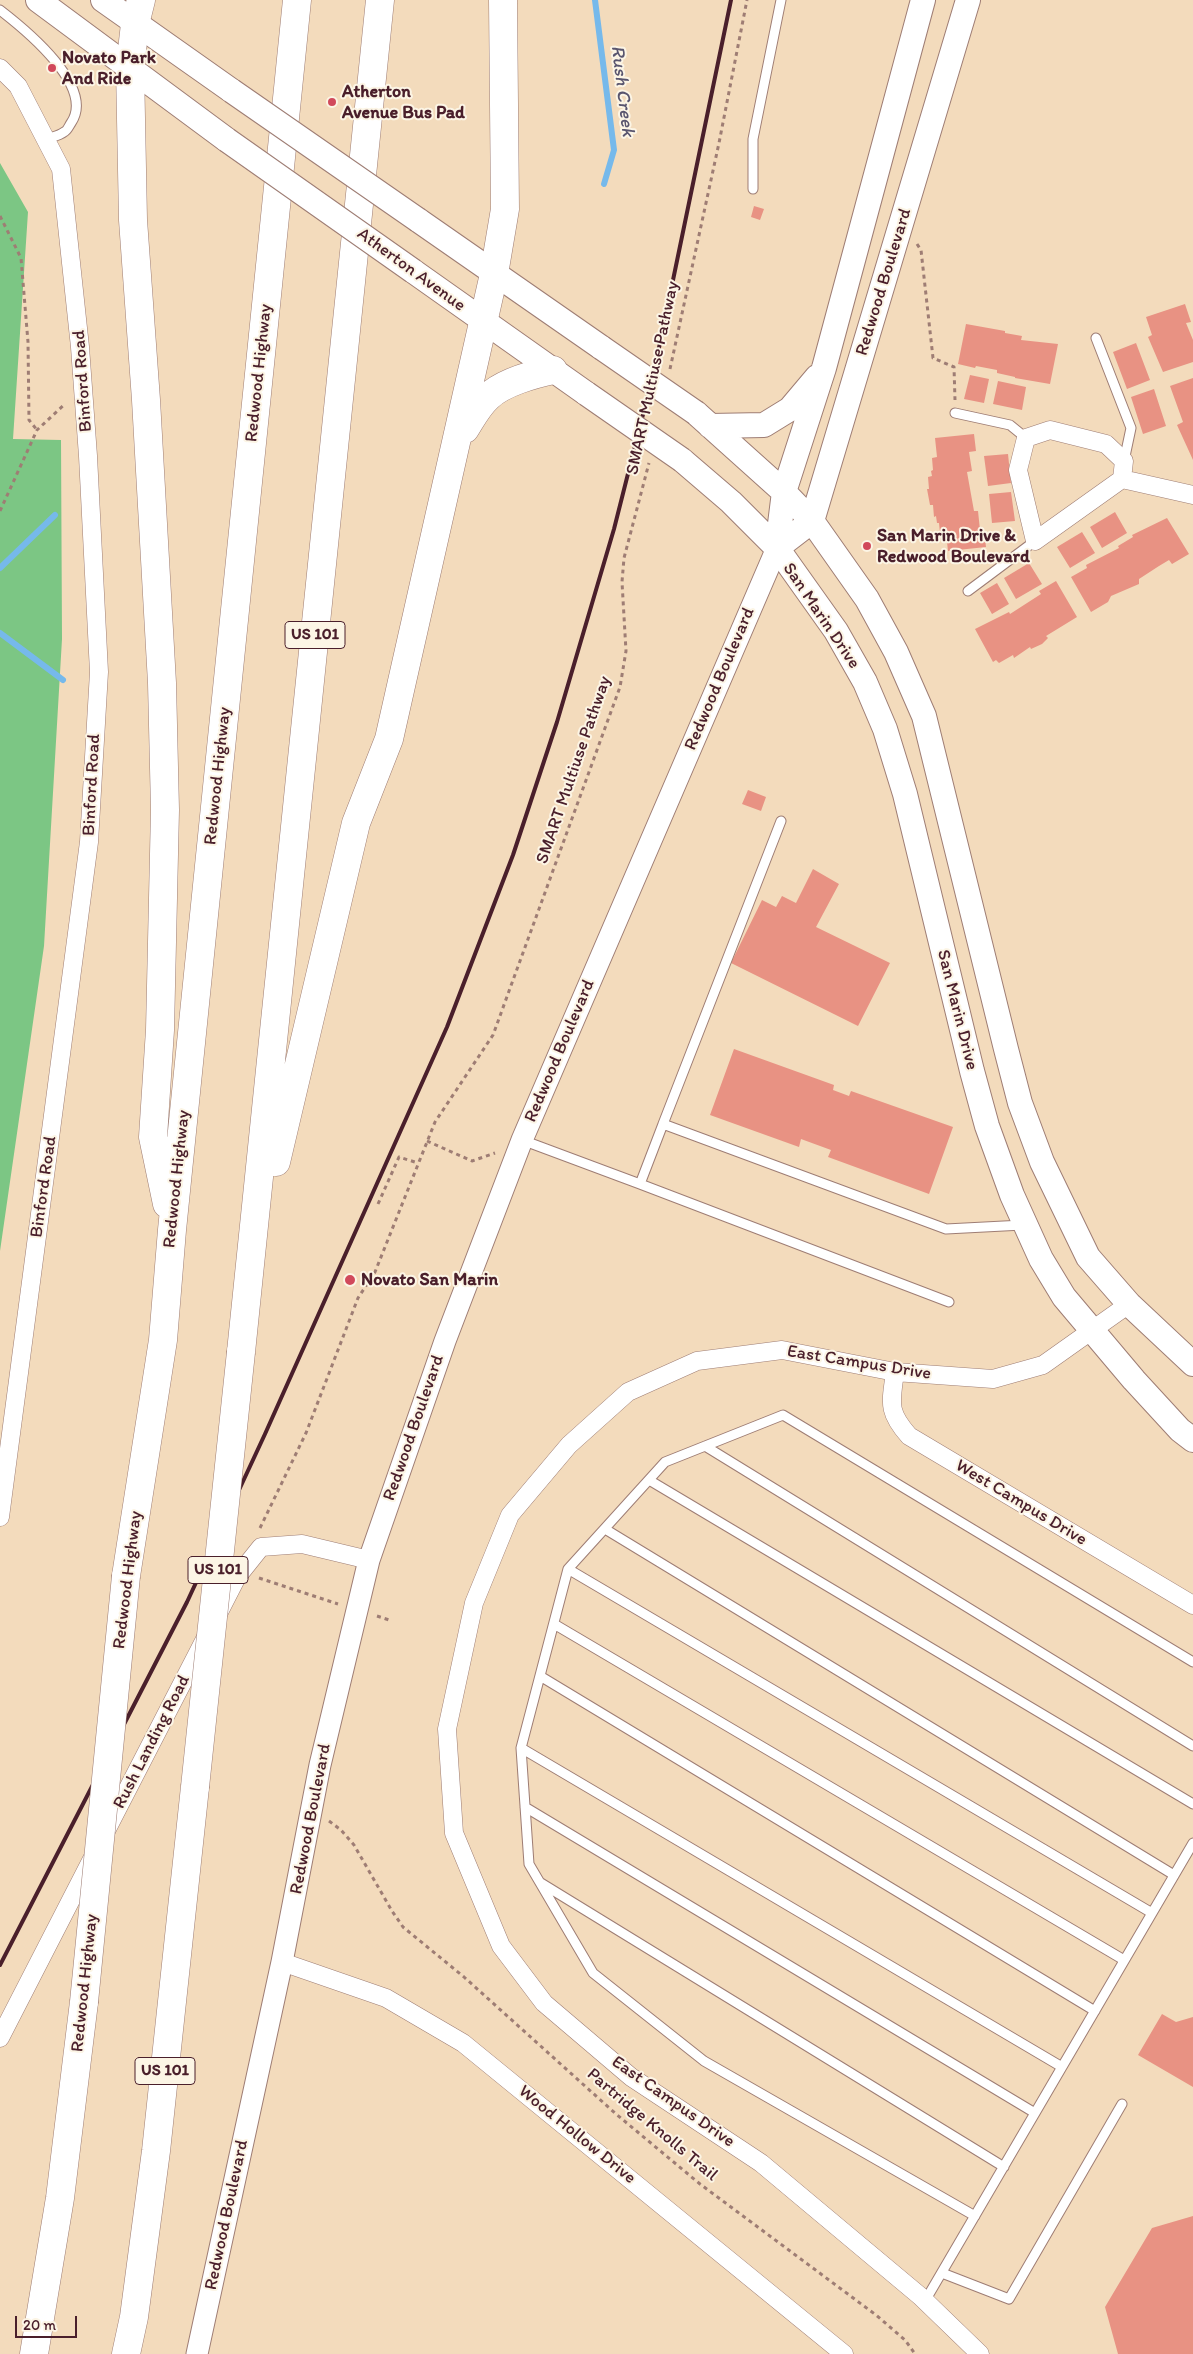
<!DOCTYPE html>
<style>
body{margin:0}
#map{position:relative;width:1193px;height:2354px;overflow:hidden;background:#f3dbbc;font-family:Itim,sans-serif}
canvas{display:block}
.scale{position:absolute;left:15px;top:2316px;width:62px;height:22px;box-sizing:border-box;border:2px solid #4a1f2b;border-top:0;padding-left:6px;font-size:15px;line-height:18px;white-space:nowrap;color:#4a1f2b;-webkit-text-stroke:4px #fcf5e5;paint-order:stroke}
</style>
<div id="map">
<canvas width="1193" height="2354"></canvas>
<div class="scale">20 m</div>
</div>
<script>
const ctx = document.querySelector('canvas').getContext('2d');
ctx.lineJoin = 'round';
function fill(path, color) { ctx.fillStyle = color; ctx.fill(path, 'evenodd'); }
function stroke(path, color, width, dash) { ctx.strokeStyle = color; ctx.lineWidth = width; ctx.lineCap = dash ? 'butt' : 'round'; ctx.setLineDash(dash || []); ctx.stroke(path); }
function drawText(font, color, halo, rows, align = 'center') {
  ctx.font = font + ' Itim,sans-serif'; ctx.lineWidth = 4; ctx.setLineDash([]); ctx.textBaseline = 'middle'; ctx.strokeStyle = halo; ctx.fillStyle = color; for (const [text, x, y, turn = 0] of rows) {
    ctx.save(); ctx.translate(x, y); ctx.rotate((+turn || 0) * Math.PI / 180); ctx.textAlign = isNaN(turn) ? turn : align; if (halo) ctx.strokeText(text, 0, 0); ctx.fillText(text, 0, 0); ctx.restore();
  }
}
fill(new Path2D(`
 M0,163L28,212L13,439L61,440L62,639L44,946L0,1251Z`), '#7cc684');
stroke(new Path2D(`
 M595,0L614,150L604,184
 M0,568L55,515
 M0,633L63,680`), '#76b9eb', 6);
fill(new Path2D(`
 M754,206L764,209L760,220L751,217Z
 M1185,304L1191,322L1186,323L1193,340V362L1163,372L1148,337L1152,335L1146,317Z
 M966,324L1005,331V333L1022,336L1021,340L1058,344L1050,384L1015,378V377L997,373V370L976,366L975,368L958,364Z
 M1136,343L1150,380L1127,389L1113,352Z
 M970,375L989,379L984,403L964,399Z
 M1193,378V460L1177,425L1183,422L1170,386Z
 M998,381L1026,387L1022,410L993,404Z
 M1154,389L1166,426L1143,434L1131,397Z
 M974,434L976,451L969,452L972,471L967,472L974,511H978L980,530H984L986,547L948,551L946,533H940L939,523H937L936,516L934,517L933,505H930L927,489H929L928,477L932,476L931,471L933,470L932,458L937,457L935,438Z
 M1008,454L1011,483L988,486L984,456Z
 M1011,492L1015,521L992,523L989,494Z
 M1115,512L1127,533L1102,548L1090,527Z
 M1167,518L1189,554L1172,564L1169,560L1159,566L1139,579V584L1111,596L1108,602L1091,612L1071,577L1087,568L1086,565L1119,548L1118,546L1133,537L1132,535Z
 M1082,532L1095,553L1070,568L1057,547Z
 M1029,563L1042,584L1016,599L1004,578Z
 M1056,581L1077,617L1046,636L1048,638L1042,644L1031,649L1030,647L1014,658L1013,655L999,663L996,660L993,662L975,629L1009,612L1010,614L1041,594L1039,591Z
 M997,583L1009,604L992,614L980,593Z
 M748,790L766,797L761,811L742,804Z
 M813,869L839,884L816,927L890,963L858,1026L731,963L762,900L776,907L782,896L796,903Z
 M734,1049L834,1085L833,1090L849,1096L851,1091L953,1127L929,1194L828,1157L831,1150L801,1139L799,1147L710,1115Z
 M1162,2014L1176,2022L1193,2017V2087L1138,2055Z
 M1193,2216V2354H1118L1105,2307L1152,2228Z`), '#e89283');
const service = new Path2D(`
 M0,10C26,30 96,87 71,123C69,126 67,131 64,132C59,136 51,137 46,139
 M753,189V139L781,0
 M1096,338L1131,428L1124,461
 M955,413L1010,425L1026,438
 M968,591L1035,541
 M663,1124L781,821
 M522,1140L640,1184
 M949,1302L640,1184L663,1124L946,1229L1023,1225
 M705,1446L1193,1746
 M649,1480L1193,1804
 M605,1529L1174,1875
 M568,1569L1152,1913
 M554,1624L1124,1960
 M540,1676L1095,2011
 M521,1748L1062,2067
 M525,1807L1035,2113
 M541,1883L1004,2167
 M975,2216L704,2061L593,1973L529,1864L521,1748L568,1569L665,1462L783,1415L1193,1662
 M942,2273L1009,2299L1122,2104
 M925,2301L1193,1843`);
const minor = new Path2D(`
 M0,68L18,86L61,169L80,347L88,456L99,672L89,842L0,1517
 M1122,479L1124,461L1106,444L1050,430L1026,438L1018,470L1035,541L1122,479L1193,495
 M895,1372C891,1403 887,1411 909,1436L1193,1605
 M218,1614L237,1577L261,1547L302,1544L369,1560
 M106,1831L205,1639
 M282,1962L386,1998L463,2043L844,2354
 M0,2038L93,1857
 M980,2354L920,2296L761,2163L631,2077L544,2003L501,1946L454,1833L447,1729L474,1603L510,1515L569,1445L628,1392L697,1361L782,1350L895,1372L993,1379L1043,1365L1129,1304`);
const tertiary = new Path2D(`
 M197,2354L282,1962L320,1765L369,1560L445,1341L522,1140L777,548`);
const secondary = new Path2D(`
 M38,0L227,140
 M103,0L232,91
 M418,220L602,348
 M413,271L587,394
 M696,413L784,492L812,521L867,599L896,652L924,716L1006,1049L1020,1103L1042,1162L1088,1257L1129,1304L1193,1364
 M710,426L764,425L790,409L817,377
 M682,460L731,502L777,548L836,631L865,682L885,729L905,794L972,1071L987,1126L1012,1195L1041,1259L1064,1297L1134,1380L1180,1430L1193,1440
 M777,548L812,521L968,0
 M777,548L784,492L824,368L923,0`);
const motorway = new Path2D(`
 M141,0L135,24L130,68L133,220L146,400L162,683L165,810L160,1030L153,1137L167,1204
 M465,429C472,418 478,406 488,397C502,383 534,374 553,370
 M276,1162L356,823L389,739L494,274L505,209L503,0
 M241,1352L380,0
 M126,1576L163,1340L172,1230L297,0
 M34,2354L60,2198L84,2002
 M126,2354L134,2317L156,2151L195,1787`);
stroke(service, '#9e7d74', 11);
stroke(minor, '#9e7d74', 19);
stroke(tertiary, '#9e7d74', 23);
stroke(secondary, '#9e7d74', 26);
stroke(motorway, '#9e7d74', 29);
stroke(new Path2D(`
 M0,216L21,258L28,342L29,420L37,430
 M917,244L921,250L933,358L954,367L955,400
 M670,369L719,143L747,0
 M0,511L37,430L65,404
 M427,1141L472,1161L495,1153
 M378,1204L399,1157L418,1163
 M260,1528L306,1433L358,1298L375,1272L435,1122L493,1035L620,687L626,651L622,582L624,558L649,463
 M259,1578L338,1604
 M377,1616L389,1620
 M329,1821L341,1830L354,1845L392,1911L403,1927L464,1977L616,2114L700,2184L876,2315L905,2340L915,2354`), '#9e7d74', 3, [4, 4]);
stroke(service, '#fff', 9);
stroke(minor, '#fff', 18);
stroke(tertiary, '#fff', 21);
stroke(secondary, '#fff', 24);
stroke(motorway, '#fff', 28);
stroke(new Path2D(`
 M0,1965L187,1602L265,1434L447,1027L513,855L557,722L614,529L655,367L731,0`), '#4a1f2b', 4);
const secondaryBridge = new Path2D(`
 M232,91L418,220
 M227,140L413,271
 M602,348L696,413
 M587,394L682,460`);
const motorwayBridge = new Path2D(`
 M195,1787L241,1352
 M84,2002L126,1576`);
stroke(secondaryBridge, '#9e7d74', 26, []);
stroke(motorwayBridge, '#9e7d74', 29, []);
stroke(secondaryBridge, '#fff', 24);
stroke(motorwayBridge, '#fff', 28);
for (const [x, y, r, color] of [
 [52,68,5,"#d1495b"],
 [332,102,5,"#d1495b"],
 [867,546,5,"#d1495b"],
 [350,1280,6,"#d1495b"]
]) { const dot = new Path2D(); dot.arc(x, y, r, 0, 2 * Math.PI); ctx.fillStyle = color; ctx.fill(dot); stroke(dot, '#fcf5e5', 2); }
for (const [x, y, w] of [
 [315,635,60],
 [218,1570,60],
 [165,2071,60]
]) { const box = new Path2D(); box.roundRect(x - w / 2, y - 13.5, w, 27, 4); ctx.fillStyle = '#fcf5e5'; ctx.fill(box); stroke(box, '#4a1f2b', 1); }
drawText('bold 16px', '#4a1f2b', null, [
 ["US 101",315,635],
 ["US 101",218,1570],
 ["US 101",165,2071]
]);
drawText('bold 18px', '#4a1f2b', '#fcf5e5', [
 ["Novato Park",62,58],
 ["And Ride",62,79],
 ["Atherton",342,92],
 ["Avenue Bus Pad",342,113],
 ["San Marin Drive &",877,536],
 ["Redwood Boulevard",877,557],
 ["Novato San Marin",361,1280]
], 'left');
drawText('18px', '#4a1f2b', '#fcf5e5', [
 ["Atherton Avenue",411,270,36],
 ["Redwood Boulevard",884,282,-73],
 ["Redwood Highway",259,373,-84],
 ["SMART Multiuse Pathway",653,378,-78],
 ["Binford Road",83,381,-94],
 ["San Marin Drive",821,616,56],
 ["Redwood Boulevard",720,679,-67],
 ["SMART Multiuse Pathway",574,770,-71],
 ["Redwood Highway",218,776,-84],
 ["Binford Road",92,785,-87],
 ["San Marin Drive",957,1010,76],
 ["Redwood Boulevard",560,1051,-67],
 ["Redwood Highway",177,1179,-84],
 ["Binford Road",44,1187,-82],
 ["East Campus Drive",859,1363,9],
 ["Redwood Boulevard",414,1428,-71],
 ["West Campus Drive",1021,1503,31],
 ["Redwood Highway",128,1580,-83],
 ["Rush Landing Road",152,1742,-63],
 ["Redwood Boulevard",311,1819,-79],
 ["Redwood Highway",85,1983,-84],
 ["East Campus Drive",673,2102,35],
 ["Partridge Knolls Trail",652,2125,40],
 ["Wood Hollow Drive",577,2135,39],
 ["Redwood Boulevard",227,2215,-78]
]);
drawText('italic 19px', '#59556e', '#fcf5e5', [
 ["Rush Creek",622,91,83]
]);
</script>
